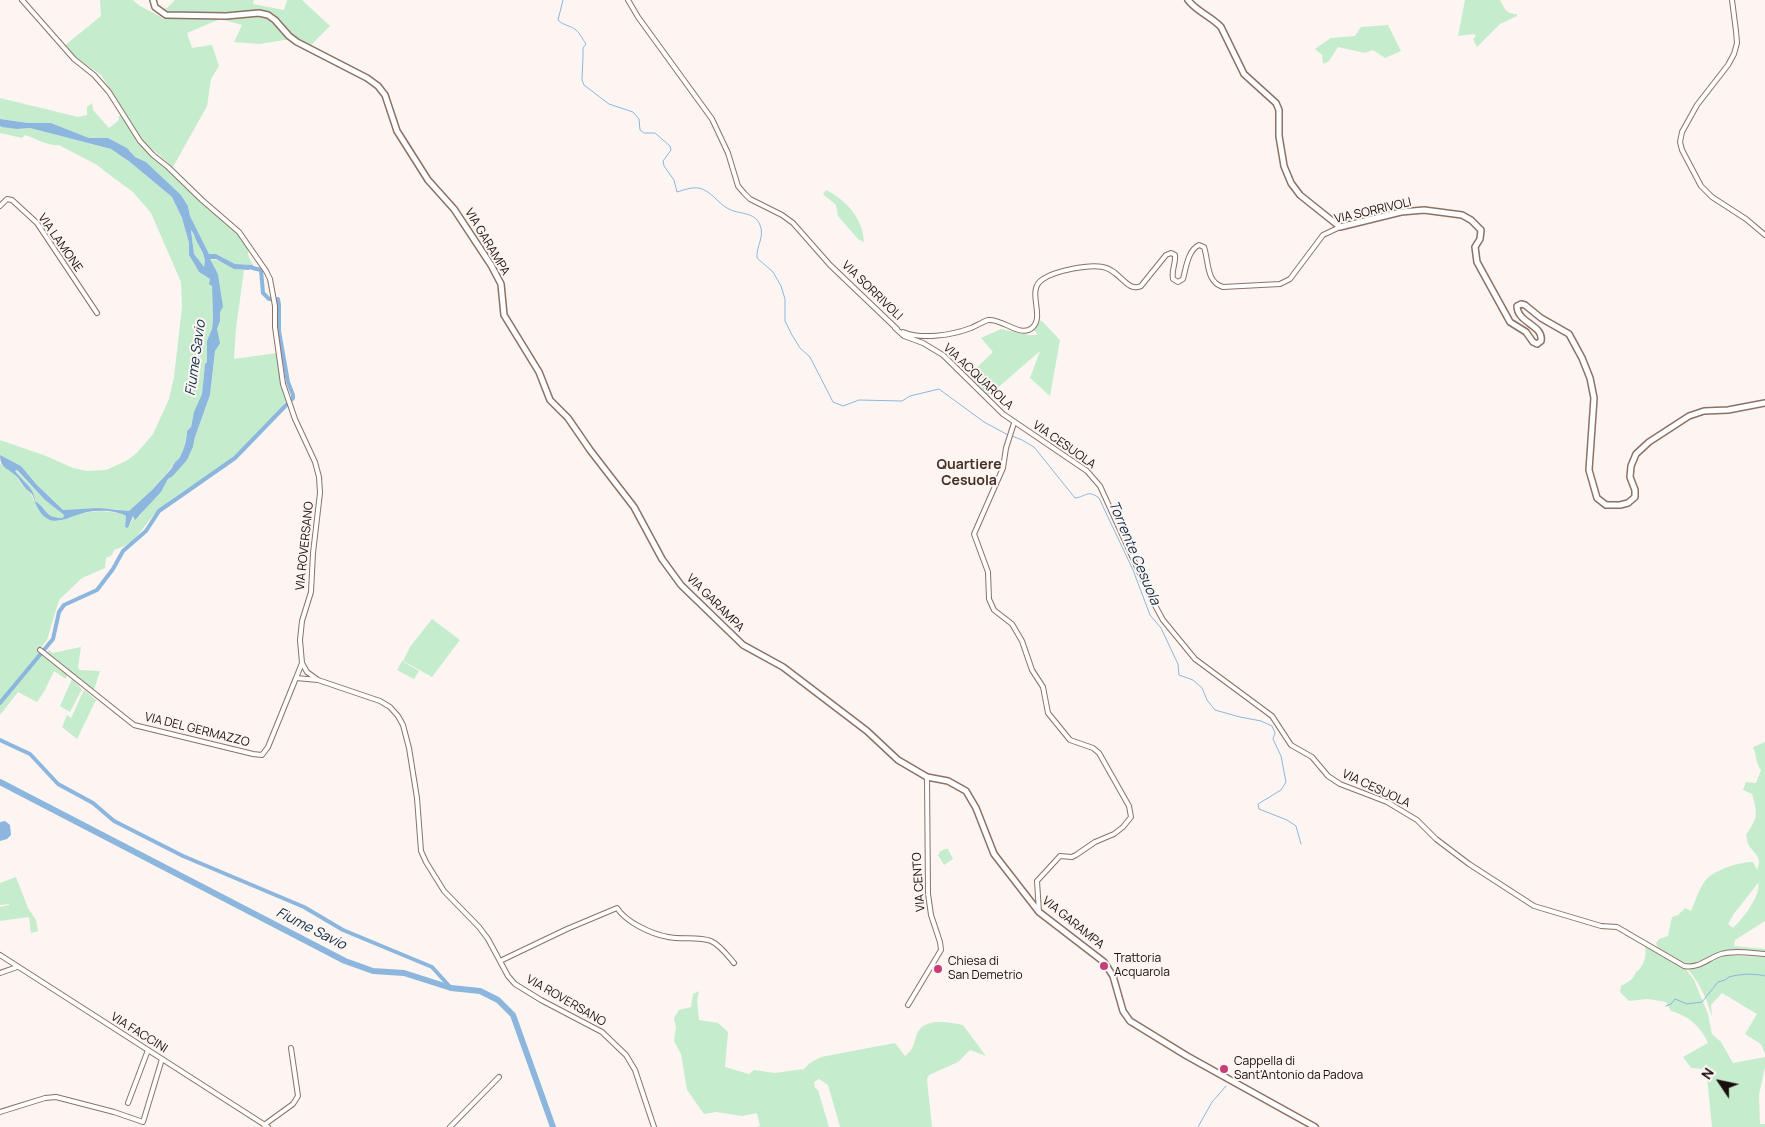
<!DOCTYPE html>
<style>
body{margin:0}
#map{position:relative;width:1765px;height:1127px;overflow:hidden;background:#fcf5f2;font-family:Manrope,sans-serif}
canvas{display:block}
.north{position:absolute;left:1695px;top:1057px;width:50px;height:50px;-webkit-text-stroke:4px #fcf5f2;paint-order:stroke;rotate:304deg;font-size:14px;font-weight:700;line-height:20px;text-align:center;color:#190e0a}
.north::after{content:'';display:block;margin:auto;width:18px;height:22px;background:#190e0a;clip-path:polygon(50% 0,100% 100%,50% 72%,0 100%)}
</style>
<div id="map">
<canvas width="1765" height="1127"></canvas>
<div class="north">N</div>
</div>
<script>
const ctx = document.querySelector('canvas').getContext('2d');
ctx.lineJoin = 'round';
function fill(path, color) { ctx.fillStyle = color; ctx.fill(path, 'evenodd'); }
function stroke(path, color, width, dash) { ctx.strokeStyle = color; ctx.lineWidth = width; ctx.lineCap = dash ? 'butt' : 'round'; ctx.setLineDash(dash || []); ctx.stroke(path); }
function drawText(font, color, halo, rows, align = 'center') {
  ctx.font = font + ' Manrope,sans-serif'; ctx.lineWidth = 4; ctx.setLineDash([]); ctx.textBaseline = 'middle'; ctx.strokeStyle = halo; ctx.fillStyle = color; for (const [text, x, y, turn = 0] of rows) {
    ctx.save(); ctx.translate(x, y); ctx.rotate((+turn || 0) * Math.PI / 180); ctx.textAlign = isNaN(turn) ? turn : align; if (halo) ctx.strokeText(text, 0, 0); ctx.fillText(text, 0, 0); ctx.restore();
  }
}
fill(new Path2D(`
 M100,0H133C141,9 154,11 163,19H220L252,16H266L274,22L291,39L259,44L234,42L242,25L220,19L187,33L192,48L212,45L219,66L211,79L207,106L173,167L144,142L101,75L74,56L64,46L101,16Z
 M175,0H254L253,4L284,10L287,0H302L330,26L311,45L294,37L287,28L268,13L227,15L166,12L161,9L167,8Z
 M1465,0H1500C1505,9 1506,14 1517,14V16L1500,24L1477,47L1473,39L1476,36L1474,34L1458,36Z
 M1388,25L1401,51L1385,58L1373,50L1365,53L1338,47L1329,61L1323,64L1322,55L1315,49L1331,38L1355,36L1361,27Z
 M0,98L78,117L87,115V107L92,103L93,110L109,128L119,120L118,117L122,114L141,143L238,232L249,249L248,255L253,265L235,264L216,254H209L190,216L188,206L181,195L146,162L135,157L127,148L108,138H89L51,123H28L0,119Z
 M0,126L17,129L30,128L111,149L130,162L172,197L182,218L189,243V255L199,272L210,279L212,286L213,320L212,329L207,342V362L205,364L202,394L193,417L191,427L187,431C187,440 184,449 180,457C177,461 174,462 172,467L152,490L129,511L115,509L63,510L37,485L21,466L0,455V440L46,456L73,468L86,471L106,470L126,461L137,453L153,434L169,399L174,377L182,307L181,282L151,213L133,192L114,178L97,165L59,145C50,147 35,138 25,135L22,138L0,133Z
 M826,190C846,200 863,218 864,242L858,239L838,216L836,205L823,194Z
 M191,228L204,254L205,266L204,268L194,255Z
 M210,259C222,259 230,268 244,270L236,328L234,359L277,353L281,381L287,400C272,420 253,441 235,457C211,477 181,489 159,510C142,525 139,543 114,550L112,555L106,558L105,568L82,578L59,600L47,640L38,651L43,656L49,650L52,653L81,647L78,668L80,670L100,671L94,690L92,691L68,673L66,679L54,671L45,690L37,702L18,692L0,715V463L3,466L14,473L22,485L31,494L33,499L45,518L59,521L81,513L102,511L120,513L126,516L125,526L128,528L135,514L139,517L145,509L161,492L168,479L173,476L187,460L193,447L195,437L210,395L215,351L219,343L217,329L220,321V312L222,301L218,274Z
 M1038,320L1042,321L1060,340L1050,396L1030,378L1040,351L987,397L967,377L993,352L981,338L1001,329L1029,335H1038L1033,329Z
 M16,470L45,500L64,515L63,518C44,518 48,509 35,501C34,490 22,480 15,471Z
 M432,619L460,640L432,677L403,661L410,647Z
 M402,661L419,671L414,679L397,670Z
 M72,679L82,689L70,712L60,706Z
 M84,690L96,700L77,739L62,727L67,715L71,718Z
 M1765,742V921L1735,940L1734,946L1765,949V952L1732,951L1691,965L1681,962L1658,950L1656,943L1659,939L1668,936L1672,917L1678,915L1685,908L1691,911C1695,902 1699,889 1705,881C1713,870 1739,862 1753,862L1757,870C1763,856 1754,854 1748,844C1747,841 1747,838 1746,835C1758,817 1758,815 1752,794L1743,790L1746,782L1756,783L1761,770C1755,763 1757,755 1753,747ZM1758,883C1762,894 1742,920 1733,928L1728,924L1733,915Z
 M945,849H948L953,859L944,865L938,855L940,853L939,852Z
 M16,877L28,908L36,920L38,931L31,933L29,917L0,921V907L9,905V904L0,905V883Z
 M1645,946L1685,968L1694,980L1708,1014L1712,1034L1721,1042L1733,1063L1765,1057V1067L1759,1095L1760,1124H1765V1127H1712L1707,1077L1702,1069L1691,1068L1683,1057L1708,1043C1701,1026 1688,1016 1671,1011L1666,1002L1648,999L1629,1001L1620,992L1621,986C1627,983 1634,979 1636,972C1644,967 1647,955 1645,946Z
 M1724,955L1765,957V1054L1761,1044L1745,1034L1757,1014L1722,993L1711,1005L1712,1017C1707,999 1700,984 1688,969L1697,968Z
 M699,991L697,1001L699,1020L718,1023L728,1032L725,1067L749,1074L754,1070L775,1073L804,1069L810,1063L821,1057L895,1043L905,1056C917,1048 913,1037 920,1029C930,1018 951,1023 963,1025L986,1056L970,1050L958,1062L929,1075L927,1079L932,1127H840L828,1085L819,1079L814,1082L815,1088L818,1090L829,1127H756L760,1126L757,1113L742,1116L716,1112L704,1114L687,1090L681,1054L674,1041L676,1027L674,1018L679,1010L691,1007L693,994Z`), '#c6ecce');
fill(new Path2D(`
 M0,119L28,123H51L89,138H108L127,148L135,157L146,162L181,195L188,206L190,216L209,254H216L235,264L253,265V269L250,268L249,270L234,269L216,259H210L218,274L223,307L220,312V321L217,329L220,343L215,351L210,395L195,437L193,447L187,460L173,476L168,479L161,492L135,520L133,516L128,528L125,527L126,516C113,509 93,510 80,514C69,517 57,525 46,518C39,513 35,503 33,496C32,493 29,492 27,490C23,486 21,482 18,478C10,468 0,470 0,455L21,466L37,485L63,510L99,508L129,511L152,490L172,468C174,462 177,461 180,457C184,449 187,440 187,431L191,427L194,412L202,394L205,364L207,362V341L212,329L213,320L212,286L209,284L210,279L199,272L189,255V243L182,218L172,197L130,162L111,149L30,128L17,129L2,127L0,126ZM191,230C194,233 194,235 196,240C201,250 207,256 204,267L194,254ZM17,470L45,500L64,515L63,518C44,518 48,509 35,501C34,487 23,482 15,471Z
 M5,821L10,825L11,835L7,839L0,841V822Z`), '#8cb6dd');
stroke(new Path2D(`
 M563,0L558,20C564,26 570,25 576,30C580,33 583,40 586,44L583,48V56L582,80L584,85L609,104L633,112L639,119L640,130L644,133H655L670,146L671,150L663,161L664,166L674,180L677,192C684,190 691,187 699,188C711,191 717,202 727,208C738,215 755,211 760,225C765,237 756,246 757,258L773,272L781,286L785,299V321L792,335L800,348L810,357L833,402L843,406L859,400L902,401L910,396L939,389L984,422L1008,435
 M1012,436L1022,440L1034,447L1075,498C1086,497 1087,489 1099,498L1133,570L1150,615L1161,628L1178,664L1179,675L1193,680L1202,688L1207,700L1215,710L1240,717L1261,721L1272,726L1275,733L1273,739L1281,756L1286,782L1281,790L1258,804L1259,809L1287,820L1296,826L1301,844
 M1666,1006L1671,1004L1675,999L1687,1004L1702,1002L1718,982L1725,980L1729,977C1739,974 1755,973 1765,976
 M1198,1127L1212,1102L1226,1086`), '#8cb6dd', 1);
stroke(new Path2D(`
 M0,703L53,639L59,612L64,605L97,590L113,569L123,551L146,531L159,511L235,458L293,398V395L288,382L279,331V305L278,299H269L263,293L261,270L249,267
 M0,740L30,754L58,784L93,803L114,821L183,856L304,907L343,930L432,967L451,988`), '#8cb6dd', 4);
stroke(new Path2D(`
 M0,782L345,961L373,971L404,973L451,988L480,991L498,1000L513,1015L553,1127`), '#8cb6dd', 6);
const street = new Path2D(`
 M22,0L74,59L94,75L109,92L140,141L153,155L168,167L202,200L239,232L266,271L270,279L275,306V327L283,384L295,419L315,462L319,477L320,493L313,553L311,592L302,621L300,640L302,663L307,672L318,680L380,701L390,707L398,716L403,725L409,748L417,798L421,851L426,862L444,891L479,927L488,939L508,976L515,984L541,1000L602,1032L626,1055L635,1070L654,1127
 M628,0L638,17L712,119L728,153L738,186L744,193L750,199L782,215L793,223L830,265L897,329
 M1732,0L1736,31L1737,43L1734,54L1728,65L1697,105L1682,132L1680,142L1682,150L1701,186L1712,197L1746,219L1765,235
 M0,206L7,199L12,200L37,223L97,313
 M895,328L904,336L923,343L943,355L1003,414L1087,471L1100,486L1151,598L1163,620L1195,659L1272,716L1291,745L1312,757L1328,776L1340,784L1387,802L1417,820L1436,839L1469,864L1534,906L1601,926L1617,927L1684,966C1699,969 1708,958 1721,954C1734,950 1751,953 1765,954
 M903,332C922,340 952,335 971,328C976,326 982,322 988,320C1002,318 1020,338 1032,328C1046,316 1025,290 1043,279C1055,271 1088,264 1103,267C1120,270 1127,293 1141,286L1166,255L1171,253L1175,255C1176,264 1171,270 1173,279L1178,282L1183,279C1186,268 1188,250 1199,245L1204,247C1209,262 1206,282 1223,287L1280,284L1290,279L1323,235L1340,227
 M1014,423L1006,448L1003,468L974,534L988,572L989,599L994,610L1012,624L1022,641L1032,670L1043,687L1048,713L1070,740L1093,748L1099,753L1129,806L1131,817L1123,827L1114,834L1095,842L1076,855L1072,857L1060,856L1037,881L1039,912
 M40,650L134,725L253,754L262,755L268,747L296,678L318,680
 M296,678L302,663
 M0,955L268,1127
 M500,961L567,929L617,908C626,922 651,934 668,937C682,940 698,936 711,941C720,945 728,956 734,963
 M0,973L17,967
 M908,1005L941,950L940,942L931,915L928,894L927,777
 M128,1103L148,1050
 M0,1112L45,1098L56,1097L114,1112L143,1122L162,1059
 M264,1125L293,1104L298,1096L291,1048
 M450,1127L499,1077`);
const secondary = new Path2D(`
 M153,0L155,7L166,15L226,16L259,13L268,15L275,20L289,36L297,42L367,78L378,86L385,95L397,131L428,180L454,209L491,265L501,284L504,315L539,372L550,400L568,418L590,450L634,507L662,559L681,585L743,645L783,667L867,731L898,760L927,777L948,781L966,791L976,808L994,854L1039,912L1104,962L1113,976L1123,1011L1130,1021L1187,1056L1315,1127
 M1188,0C1197,12 1211,16 1221,27L1244,74L1276,103L1279,110V136L1284,166L1291,183L1300,195L1340,227L1401,212L1424,210L1462,215L1471,220L1481,230L1480,239L1475,247L1477,262L1510,322L1526,332L1533,342L1537,344L1541,341C1544,325 1517,323 1517,306L1521,304L1525,305L1541,318L1569,334L1582,358L1590,378L1594,398L1589,470L1597,498L1606,505H1620L1628,503L1635,497V490L1630,477L1631,466L1636,454L1649,442L1689,416L1704,411L1728,410L1765,403`);
stroke(street, '#8d7164', 6);
stroke(secondary, '#8d7164', 8);
stroke(street, '#fff', 4);
stroke(secondary, '#fff', 5);
for (const [x, y, r, color] of [
 [1104,966,5,"#c63d77"],
 [938,969,5,"#c63d77"],
 [1224,1069,5,"#c63d77"]
]) { const dot = new Path2D(); dot.arc(x, y, r, 0, 2 * Math.PI); ctx.fillStyle = color; ctx.fill(dot); stroke(dot, '#fcf5f2', 2); }
drawText('12px', '#190e0a', '#fcf5f2', [
 ["VIA SORRIVOLI",1373,211,-13],
 ["VIA GARAMPA",487,242,59],
 ["VIA LAMONE",60,243,55],
 ["VIA SORRIVOLI",872,291,44],
 ["VIA ACQUAROLA",978,377,43],
 ["VIA CESUOLA",1064,445,35],
 ["VIA ROVERSANO",305,546,-84],
 ["VIA GARAMPA",715,603,45],
 ["VIA DEL GERMAZZO",197,730,14],
 ["VIA CESUOLA",1376,789,25],
 ["VIA CENTO",919,882,-94],
 ["VIA GARAMPA",1073,923,39],
 ["VIA ROVERSANO",566,1001,30],
 ["VIA FACCINI",139,1033,32]
]);
drawText('12px', '#190e0a', '#fcf5f2', [
 ["Trattoria",1114,959],
 ["Acquarola",1114,973],
 ["Chiesa di",948,962],
 ["San Demetrio",948,976],
 ["Cappella di",1234,1062],
 ["Sant'Antonio da Padova",1234,1076]
], 'left');
drawText('italic 14px', '#0b2b45', '#fcf5f2', [
 ["Fiume Savio",196,358,-82],
 ["Torrente Cesuola",1134,553,67],
 ["Fiume Savio",311,929,27]
]);
drawText('bold 14px', '#472f24', '#fcf5f2', [
 ["Quartiere",969,465],
 ["Cesuola",969,481]
]);
</script>
